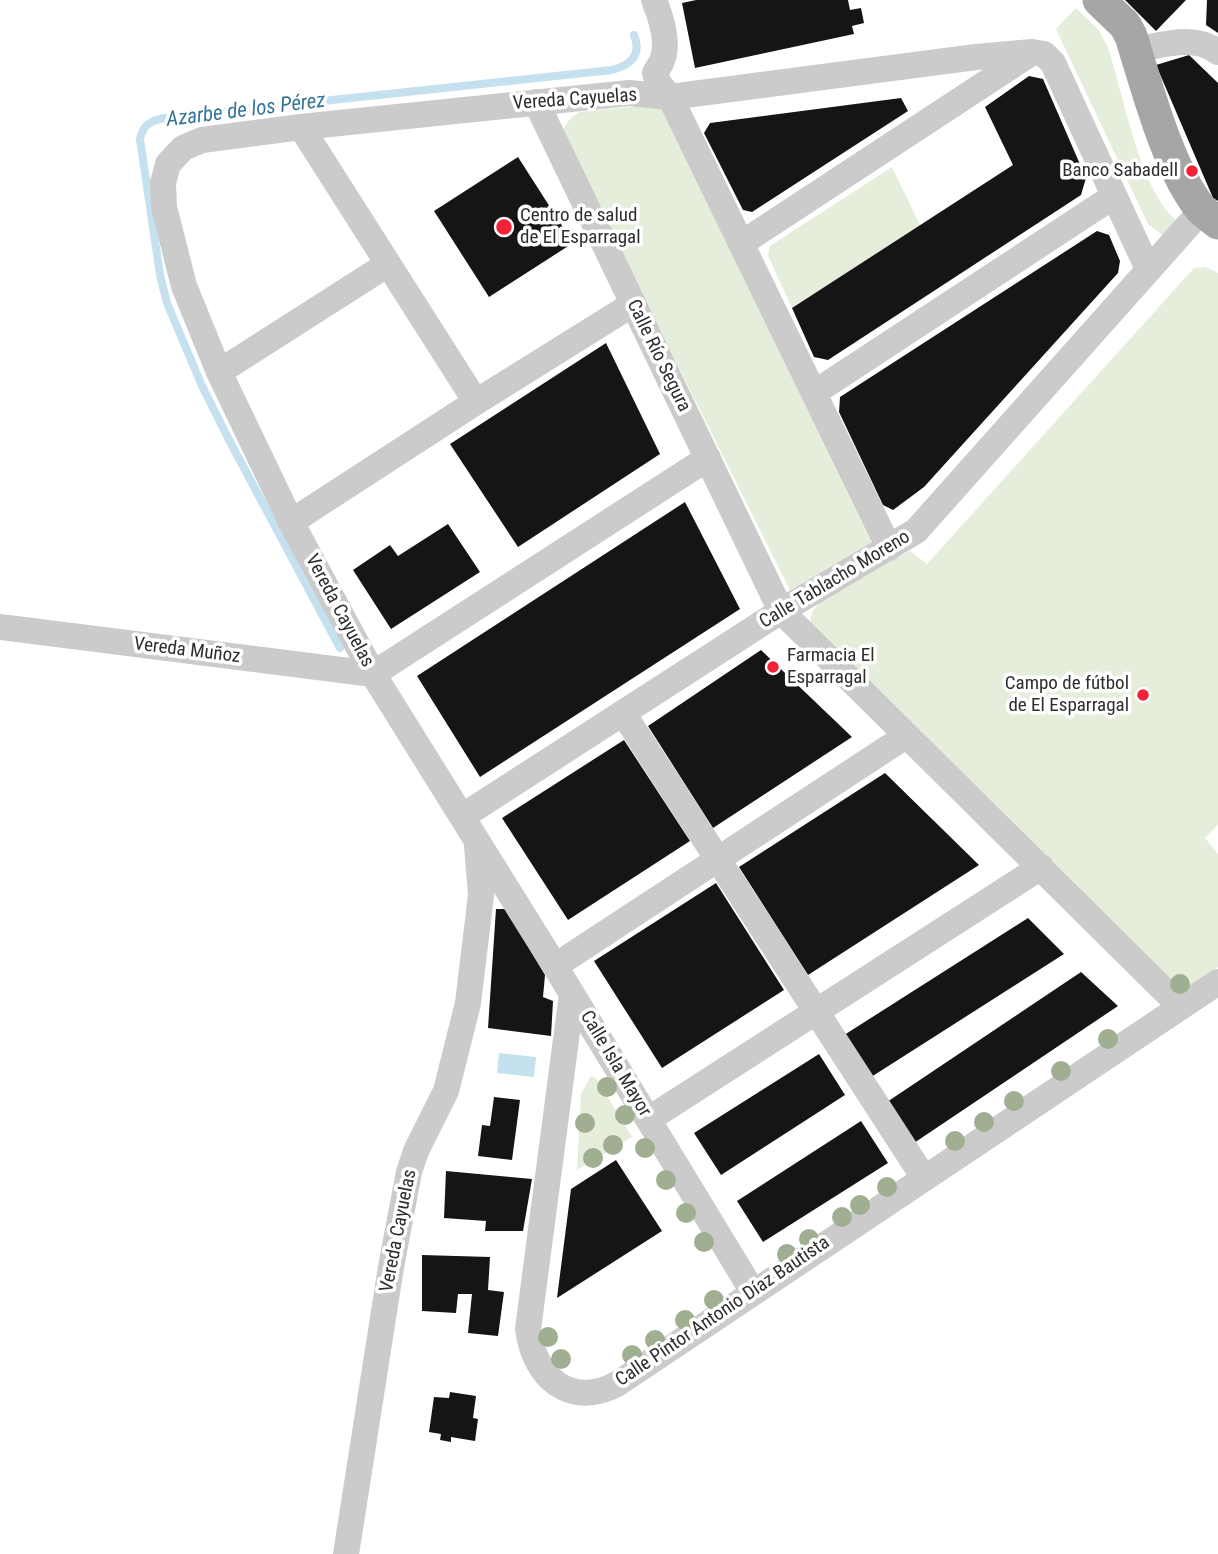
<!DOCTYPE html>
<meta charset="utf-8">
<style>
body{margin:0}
canvas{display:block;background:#fff}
</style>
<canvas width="1218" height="1554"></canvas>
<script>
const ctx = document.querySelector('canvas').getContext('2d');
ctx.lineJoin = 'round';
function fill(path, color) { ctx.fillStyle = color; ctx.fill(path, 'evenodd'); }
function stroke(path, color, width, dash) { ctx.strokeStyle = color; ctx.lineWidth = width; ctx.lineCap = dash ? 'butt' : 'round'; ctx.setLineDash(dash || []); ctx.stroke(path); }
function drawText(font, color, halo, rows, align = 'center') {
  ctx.font = font + ' "Roboto Condensed",sans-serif'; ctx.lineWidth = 7; ctx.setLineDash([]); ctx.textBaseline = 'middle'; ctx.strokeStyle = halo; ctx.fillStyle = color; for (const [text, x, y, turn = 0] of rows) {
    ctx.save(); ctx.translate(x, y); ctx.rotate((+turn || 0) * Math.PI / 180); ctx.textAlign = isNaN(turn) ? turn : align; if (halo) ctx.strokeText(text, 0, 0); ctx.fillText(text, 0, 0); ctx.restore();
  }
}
fill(new Path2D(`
 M1076,8L1098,29L1107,45C1123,91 1139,189 1176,220L1167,232L1162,235L1148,224L1056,29Z
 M649,105L661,108L666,116L871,542L790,590L563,136C563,124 570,118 580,112Z
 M892,167L920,225L792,308L768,256L770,246Z
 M1205,267L1218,273V825L1205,838L1218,854V967L1184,991L814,635C811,627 809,621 812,613C821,593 888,563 910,551L927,564L1194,268Z
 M591,1076L596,1078L632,1137L577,1170L581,1094Z`), '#e5eddb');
fill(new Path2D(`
 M499,1053L536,1057L534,1077L497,1073Z`), '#c5e0ee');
stroke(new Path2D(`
 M340,648L228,438L202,386L167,303L160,275L140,139C143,125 150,121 164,118L612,70C631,65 642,55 634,35`), '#c5e0ee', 8);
fill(new Path2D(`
 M696,0H848L850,10L861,8L864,23L852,26L854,34L695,68L682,3Z
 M1125,0H1186L1156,31Z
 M1207,0H1218V33L1206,25Z
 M1189,55L1218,83V201L1213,198L1156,65Z
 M1029,76L1043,79L1086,178L1081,195L828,360L814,357L792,308L1013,165L985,107Z
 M901,98L908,111L752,212L743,210L704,133L710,123Z
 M518,157L573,243L489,297L434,211Z
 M1097,231L1109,235L1120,261L1118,273L924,487L893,510L883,505L839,412L840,397Z
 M606,343L660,454L518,547L450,444Z
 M685,502L740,609L480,777L417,676Z
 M448,524L480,572L391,629L353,570L390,545L398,556Z
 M761,650L852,737L713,828L648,726Z
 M624,740L690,841L568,920L502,818Z
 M885,773L979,865L808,975L739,867Z
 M716,883L784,990L662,1068L594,961Z
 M496,909H506L545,975L543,997L553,1001L551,1036L488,1028Z
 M1028,918L1064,954L868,1079L841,1037Z
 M1081,972L1118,1006L911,1145L884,1104Z
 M819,1054L845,1095L721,1175L694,1133Z
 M494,1097L520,1100L512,1160L478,1156L482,1125L490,1126Z
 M861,1121L888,1163L763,1242L737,1201Z
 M616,1160L662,1231L557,1298L571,1189Z
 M446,1171L532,1179L523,1231H485L486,1221L444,1218Z
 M422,1255L490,1257L488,1290L504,1292L498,1336L468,1333L472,1294H458L456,1313L422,1311Z
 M450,1392L476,1396L473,1418L478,1419L475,1441L451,1437V1442L440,1440L441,1434L429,1432L434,1397L449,1398Z`), '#151515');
stroke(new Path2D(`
 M654,0C661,17 670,45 661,63C659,66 657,69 655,73L659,84L670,97L889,548
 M1135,50C1163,45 1194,34 1218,52
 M536,102L781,611L1181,1007
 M301,127L476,402
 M742,243L1030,54
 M219,372L388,264
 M814,393L1114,196
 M291,522L476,402L633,304
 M0,627L373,674L708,458
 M623,713L924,1178
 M463,816L781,611L916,531L1202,210
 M555,966L906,736
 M572,994L528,1329C534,1377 570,1409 617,1384L1218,982
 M649,1119L1041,867
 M753,1292L555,966L373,674L291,522L219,372L184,286L164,207L163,183L168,164L183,148L202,140L301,127L629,93L670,97L976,57L1032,52L1044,54L1053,63L1148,269
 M346,1554L391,1267L409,1172L416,1151L446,1091L468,1003L481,895L477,846`), '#cbcbcb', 26);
stroke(new Path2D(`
 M1099,0L1125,25L1131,36C1147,87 1168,169 1201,209C1206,214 1212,218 1218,223`), '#a6a6a6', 33);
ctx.fillStyle = '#a0af92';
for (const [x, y] of [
 [1180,984],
 [1108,1039],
 [1061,1071],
 [607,1087],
 [1014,1101],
 [625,1115],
 [984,1122],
 [585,1123],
 [955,1141],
 [613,1145],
 [645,1148],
 [593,1158],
 [666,1180],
 [887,1187],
 [860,1205],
 [686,1213],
 [842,1217],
 [809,1239],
 [704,1242],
 [787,1254],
 [714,1300],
 [685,1320],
 [548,1337],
 [655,1340],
 [632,1355],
 [561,1359]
]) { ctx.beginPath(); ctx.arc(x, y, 10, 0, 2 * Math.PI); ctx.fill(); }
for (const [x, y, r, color] of [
 [1192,171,7,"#f32238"],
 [504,227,9,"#f32238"],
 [773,667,7,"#f32238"],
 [1143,695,7,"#f32238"]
]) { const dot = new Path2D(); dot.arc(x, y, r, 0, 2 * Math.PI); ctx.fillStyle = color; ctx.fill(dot); stroke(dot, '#fff', 2.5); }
drawText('19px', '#2e2e2e', '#fff', [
 ["Vereda Cayuelas",575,100,-4],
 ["Calle Río Segura",658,356,64],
 ["Calle Tablacho Moreno",835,580,-31],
 ["Vereda Cayuelas",339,611,62],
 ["Vereda Muñoz",187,651,7],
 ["Calle Isla Mayor",615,1064,59],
 ["Vereda Cayuelas",399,1231,-79],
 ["Calle Pintor Antonio Díaz Bautista",723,1312,-34]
]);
drawText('19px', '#2e2e2e', '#fff', [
 ["Banco Sabadell",1178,171],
 ["Centro de salud",520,216,"left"],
 ["de El Esparragal",520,238,"left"],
 ["Farmacia El",787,656,"left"],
 ["Esparragal",787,678,"left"],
 ["Campo de fútbol",1129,684],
 ["de El Esparragal",1129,706]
], 'right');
drawText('italic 21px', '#367497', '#fff', [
 ["Azarbe de los Pérez",246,111,-7]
]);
</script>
